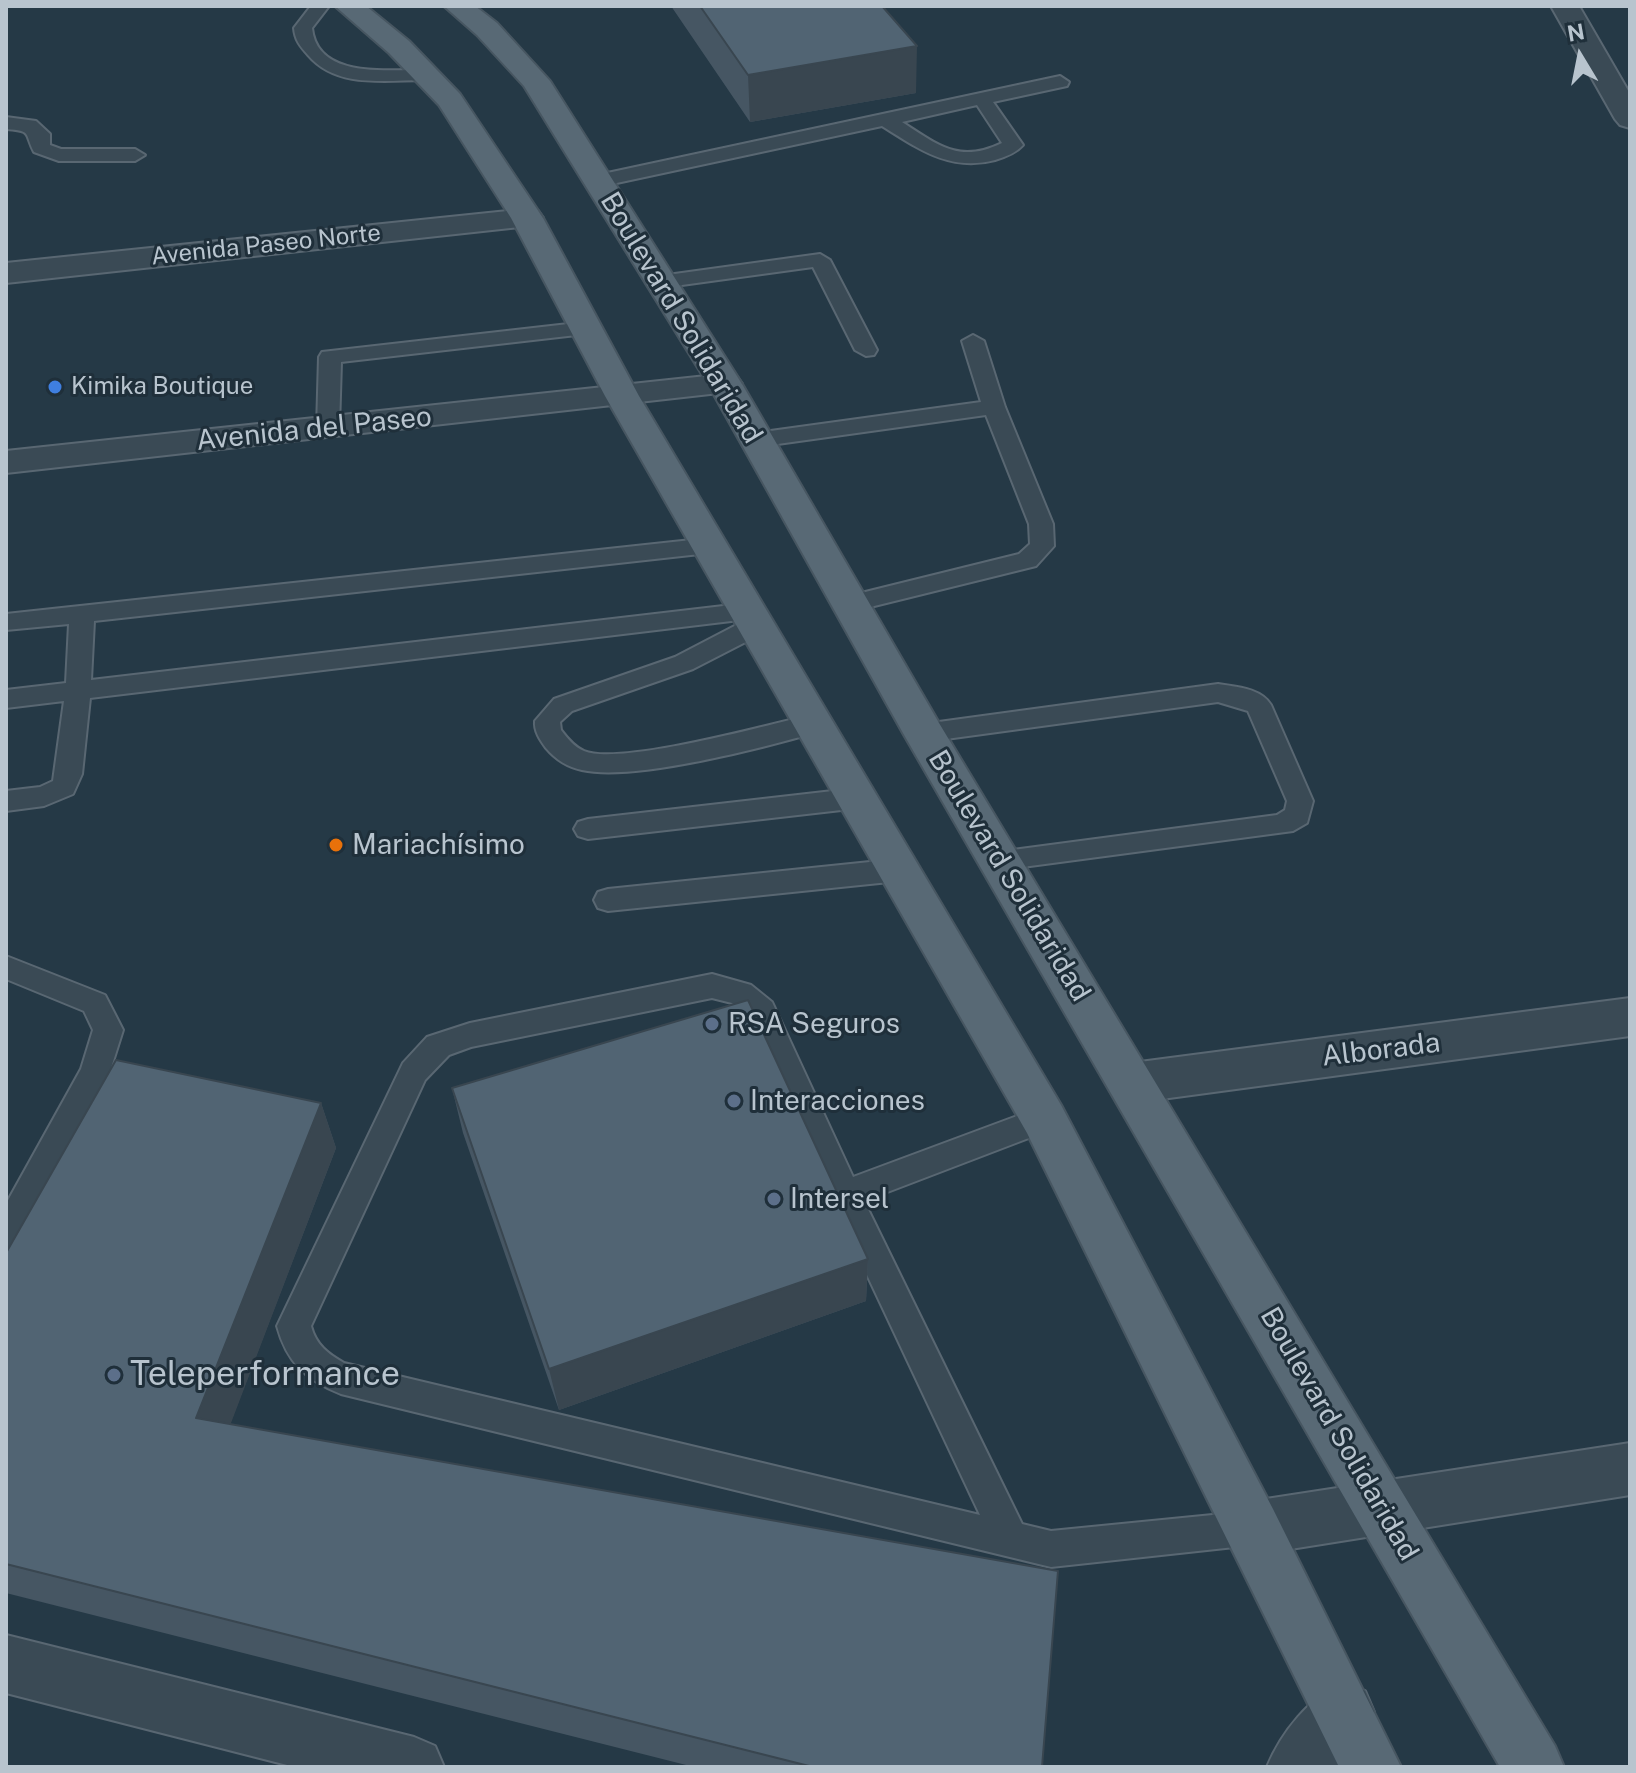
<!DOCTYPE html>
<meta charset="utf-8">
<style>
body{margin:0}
#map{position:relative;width:1636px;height:1773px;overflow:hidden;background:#253946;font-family:"Public Sans",sans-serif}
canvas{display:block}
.frame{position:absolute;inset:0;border:8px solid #b8c4ce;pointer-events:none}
.north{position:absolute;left:1540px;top:16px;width:80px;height:80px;-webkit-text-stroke:6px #1f2f3a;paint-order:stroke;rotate:350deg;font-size:22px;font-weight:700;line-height:32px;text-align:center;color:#b8c4ce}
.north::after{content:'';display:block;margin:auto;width:28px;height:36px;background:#b8c4ce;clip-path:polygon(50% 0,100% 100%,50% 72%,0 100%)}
</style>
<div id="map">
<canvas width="1636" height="1773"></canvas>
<div class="frame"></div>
<div class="north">N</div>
</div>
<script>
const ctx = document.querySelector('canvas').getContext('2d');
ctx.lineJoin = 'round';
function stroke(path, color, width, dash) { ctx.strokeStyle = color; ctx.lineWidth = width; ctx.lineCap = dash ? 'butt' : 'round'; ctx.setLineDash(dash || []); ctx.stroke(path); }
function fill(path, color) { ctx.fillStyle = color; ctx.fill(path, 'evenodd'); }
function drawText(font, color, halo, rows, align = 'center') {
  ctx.font = font + ' "Public Sans",sans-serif'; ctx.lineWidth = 6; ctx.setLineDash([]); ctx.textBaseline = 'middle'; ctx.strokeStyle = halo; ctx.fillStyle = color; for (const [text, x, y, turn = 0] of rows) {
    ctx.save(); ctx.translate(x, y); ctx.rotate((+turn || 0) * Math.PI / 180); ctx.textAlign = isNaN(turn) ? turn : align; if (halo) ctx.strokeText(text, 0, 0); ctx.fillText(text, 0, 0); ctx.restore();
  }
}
const service = new Path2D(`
 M311,6H329L312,28C317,80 390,69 426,70L435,75L426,80C385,80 337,89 308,55C300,46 295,40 294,28Z
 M1060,76L1069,82L1067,86L993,102L1023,145C1016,153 1005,157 995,160C950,172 919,149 882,126L598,187L588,181L598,175ZM977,105L1002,143C959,164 938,145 902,122Z
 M6,117L36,121L50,134V145L61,149H135L145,155L135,161H59L34,152C24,133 33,131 6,129Z
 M820,254L830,260L877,350L874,355L866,356L855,350L813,267L660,288L650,282L660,276Z
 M586,322L597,328L594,333L341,362L339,428L336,433H320L317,428L319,357L322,352Z
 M973,335L984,341L1005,407L1053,524L1054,546L1036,566L850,612L841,610L838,604L841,598L1019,554L1030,544L1029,524L986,415L756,447L748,445L745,440L748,435L756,433L981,402L962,341Z
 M710,538L718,540L722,546L718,552L94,621L91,680L749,603L758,605L761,611L758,617L767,619L770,625L767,631L693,669L572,711L560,722L561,730C567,738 574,747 584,751C620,766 771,724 815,714L824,716L828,723L824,730C770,746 635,782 582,770C568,767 556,760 546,748C540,740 534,731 535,721L554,699L675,657L748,619L90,698L82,774L73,794L44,806L6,811V791L40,787L53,781L64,701L6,708V690L66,683L69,624L6,630V614Z
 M1218,684C1236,687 1261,688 1271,705L1313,801L1307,823L1293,831L1000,870L990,867L986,860L990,853L1277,815L1285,810L1287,801L1248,711L1218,702L924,742L915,740L911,733L915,726L924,724Z
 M859,788L869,791L872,798L869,805L859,808L588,839L578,836L574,829L578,822L588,819Z
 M899,859L909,863L913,870L909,877L899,881L608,911L598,908L594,900L598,892L608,889Z
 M6,956L105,995L123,1030L110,1071L17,1245L6,1249V1204L81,1069L93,1030L84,1011L6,979Z
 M712,974L751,985L772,1002L853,1177L1044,1106L1055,1110L1059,1119L1055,1128L864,1201L1022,1524L1051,1531L1253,1511L1266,1516L1271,1528L1266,1540L1253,1545L1051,1567L341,1394C306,1380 287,1363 277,1326L403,1063L427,1037L470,1023ZM712,998L732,1003L751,1018L829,1194L980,1515L344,1363C328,1354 316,1345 311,1326L425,1080L449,1055L471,1047Z`);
const minor = new Path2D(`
 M1551,6H1579L1630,94V128L1620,125L1615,119Z
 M527,209L538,211L543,218L538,225L6,283V263Z
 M725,374L737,377L742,384L737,391L6,473V451Z
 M1630,998V1036L1132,1103L1115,1097L1108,1083L1115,1069L1132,1063Z
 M1630,1443V1495L1253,1555L1233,1547L1225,1528L1233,1509L1253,1501Z
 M6,1635L414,1737L435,1746L444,1767H295L6,1693Z
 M1344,1682L1365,1691L1374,1712L1365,1733L1336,1767H1267C1281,1733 1310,1696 1344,1682Z`);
const primary = new Path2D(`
 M335,6H366L409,41L460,94L543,218L639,396L1061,1105L1273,1509L1401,1767H1339L1027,1133L605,396L511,218L439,105L389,53Z
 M444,6H475L497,23L550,81L742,384L939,723L1555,1746L1564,1767H1500L903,733L708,384L524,86L477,35Z`);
stroke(service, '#596772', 4);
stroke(minor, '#596772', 4);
stroke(primary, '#475661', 4);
fill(service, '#3a4a55');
fill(minor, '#3a4a55');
fill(primary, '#586975');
fill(new Path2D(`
 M671,6H882L916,93L750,122Z
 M452,1088L868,1259L866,1301L559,1410L463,1133Z
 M321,1103L336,1148L230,1424L1042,1767H694L6,1593V1253Z`), '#465663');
fill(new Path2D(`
 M917,46L916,93L750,122L748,75Z
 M321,1103L336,1148L218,1457L196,1418Z
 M868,1259L866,1301L559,1410L549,1369Z`), '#394650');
const building = new Path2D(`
 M700,6H882L917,46L748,75Z
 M748,1000L868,1259L549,1369L452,1088Z
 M116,1060L321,1103L196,1418L1058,1571L1042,1767H813L6,1564V1253Z`);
fill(building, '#516473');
stroke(building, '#394650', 2);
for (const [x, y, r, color] of [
 [55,387,8,"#3f7fe0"],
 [336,845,8,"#e8710a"],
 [712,1024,8,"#5c6f8a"],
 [734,1101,8,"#5c6f8a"],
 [774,1199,8,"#5c6f8a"],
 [114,1375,8,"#5c6f8a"]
]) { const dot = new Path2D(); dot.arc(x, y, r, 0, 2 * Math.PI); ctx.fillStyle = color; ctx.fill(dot); stroke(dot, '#1f2f3a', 3); }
drawText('24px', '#b8c4ce', '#1f2f3a', [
 ["Avenida Paseo Norte",266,245,-6]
]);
drawText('24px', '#b8c4ce', '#1f2f3a', [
 ["Kimika Boutique",71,387]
], 'left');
drawText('28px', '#b8c4ce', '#1f2f3a', [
 ["Boulevard Solidaridad",681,318,59],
 ["Avenida del Paseo",314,429,-6],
 ["Boulevard Solidaridad",1009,876,59],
 ["Alborada",1381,1050,-7],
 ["Boulevard Solidaridad",1339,1434,60]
]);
drawText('28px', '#b8c4ce', '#1f2f3a', [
 ["Mariachísimo",352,845],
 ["RSA Seguros",728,1024],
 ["Interacciones",750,1101],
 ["Intersel",790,1199]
], 'left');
drawText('34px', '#b8c4ce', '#1f2f3a', [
 ["Teleperformance",130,1375]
], 'left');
</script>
